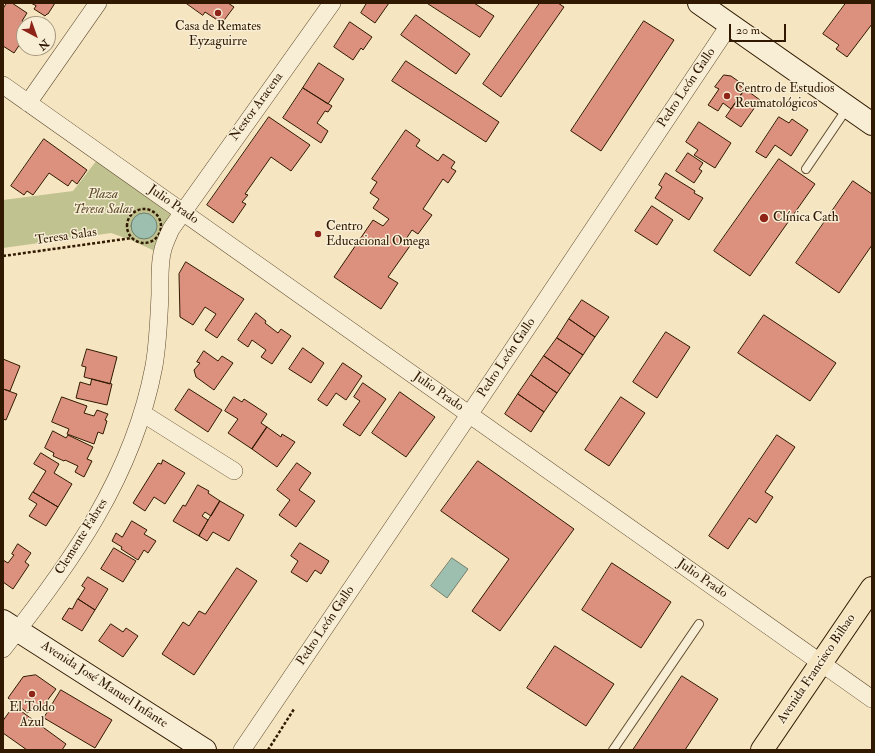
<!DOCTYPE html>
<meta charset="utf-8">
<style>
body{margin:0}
#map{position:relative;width:875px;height:753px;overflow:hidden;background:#f5e5c0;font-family:"IM FELL Double Pica",serif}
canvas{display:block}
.frame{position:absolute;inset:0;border:4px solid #301900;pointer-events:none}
.north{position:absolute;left:16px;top:16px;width:40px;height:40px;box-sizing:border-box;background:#f8eed6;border:1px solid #a89980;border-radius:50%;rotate:139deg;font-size:11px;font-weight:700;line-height:16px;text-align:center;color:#301900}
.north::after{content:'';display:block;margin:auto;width:14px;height:18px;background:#8f2418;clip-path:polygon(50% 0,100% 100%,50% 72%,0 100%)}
.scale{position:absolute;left:729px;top:24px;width:57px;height:18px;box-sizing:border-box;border:2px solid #301900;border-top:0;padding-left:5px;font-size:12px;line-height:14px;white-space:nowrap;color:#301900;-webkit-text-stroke:3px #f8eed6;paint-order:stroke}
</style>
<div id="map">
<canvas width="875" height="753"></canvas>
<div class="frame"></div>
<div class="north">N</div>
<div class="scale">20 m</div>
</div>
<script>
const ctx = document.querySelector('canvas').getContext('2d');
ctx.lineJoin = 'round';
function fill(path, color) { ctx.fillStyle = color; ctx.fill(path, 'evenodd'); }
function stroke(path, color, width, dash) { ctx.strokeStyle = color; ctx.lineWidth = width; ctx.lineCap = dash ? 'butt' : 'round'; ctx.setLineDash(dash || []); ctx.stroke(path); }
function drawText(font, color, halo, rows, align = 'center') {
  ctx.font = font + ' "IM FELL Double Pica",serif'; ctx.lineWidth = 3; ctx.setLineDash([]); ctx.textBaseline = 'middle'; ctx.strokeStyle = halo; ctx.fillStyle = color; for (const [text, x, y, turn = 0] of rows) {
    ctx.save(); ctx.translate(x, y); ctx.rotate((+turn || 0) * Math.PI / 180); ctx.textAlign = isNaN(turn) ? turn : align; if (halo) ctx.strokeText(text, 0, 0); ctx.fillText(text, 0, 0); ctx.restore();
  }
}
fill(new Path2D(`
 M97,160L172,216L157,252L131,240L111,233L3,248V200L73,191Z`), '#c0c390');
const water = new Path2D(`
 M131 226a13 13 0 1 1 26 0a13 13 0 1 1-26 0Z
 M452,558L468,569L447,598L431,586Z`);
fill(water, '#9cbfb0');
stroke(water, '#717d6a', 1);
const building = new Path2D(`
 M7,3H12L27,13L22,21L26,24H24V38L14,53L3,46V9Z
 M31,3H55L48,14H47L45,16L34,9L36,6Z
 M186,3H228L234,7L222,23L205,12L203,15Z
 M367,3H389L375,23L361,13Z
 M427,3H474L494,16L480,37Z
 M540,3H558L564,7L501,97L483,84Z
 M846,3H872V24L847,57L836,49L839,45L823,34Z
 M416,15L470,54L456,74L401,35Z
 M644,21L674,40L601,151L571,131Z
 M350,22L372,37L363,50L361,48L353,60L334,47Z
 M406,61L499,122L486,142L392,81Z
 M319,63L344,79L328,104L303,88Z
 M724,75L731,76L738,81L736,83L745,89L731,109L723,103L718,111L708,105L719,89L715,87Z
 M303,88L332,106L328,112L325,111L317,123L328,131L321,143L283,118Z
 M745,89L760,100L741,127L726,117Z
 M269,117L310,145L291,171L271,157L245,194L248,195L242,202L246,204L233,223L207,205Z
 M779,117L789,123L792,119L808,130L791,156L775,145L766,158L756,152Z
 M699,122L731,143L715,168L694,155L698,150L686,142Z
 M406,130L420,140L416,146L438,161L443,154L455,162L451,168L456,171L448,183L443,179L423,209L432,215L418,234L412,230L406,239L412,243L388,277L398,283L381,309L334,277L373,220L383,226L389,219L373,208L379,199L370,193L377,182L372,179Z
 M44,139L87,170L77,184L72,180L68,186L49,173L33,195L27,191L24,195L11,186Z
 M688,153L703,163L699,169L702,171L694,183L676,171Z
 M779,159L815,184L750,276L714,251Z
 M666,173L695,191L694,193L703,198L689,220L655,198L662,187L659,185Z
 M853,181L872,194V245L839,293L796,263Z
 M652,206L673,220L657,245L635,231Z
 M186,262L244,299L217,338L205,330L216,314L205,307L193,325L180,317L179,274Z
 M582,300L609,317L595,337L569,319Z
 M256,313L266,321L265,323L278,333L281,329L291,336L272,364L261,357L266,350L252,340L248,347L238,340Z
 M764,315L836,363L810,401L738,353Z
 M569,319L595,337L583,355L557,338Z
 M666,332L690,347L657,398L633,382Z
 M557,338L583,355L570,374L544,356Z
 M303,348L324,363L311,383L289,369Z
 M87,349L117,357L110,384L84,377L86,367L82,366Z
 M204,351L218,361L222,356L233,363L214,390L196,377L194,370L200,363L197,362Z
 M544,356L570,374L557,393L531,375Z
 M3,359L20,366L10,391L3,389Z
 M343,363L362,376L346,400L336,393L327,406L318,400Z
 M531,375L557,393L544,412L518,394Z
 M92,379L112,384L107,405L76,398L80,382L90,385Z
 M363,383L386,399L360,436L343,425L360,401L354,397Z
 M3,389L17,394L6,420L3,419Z
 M189,389L222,410L208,432L175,410Z
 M400,392L435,417L406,457L372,433Z
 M518,394L544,412L531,432L505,414Z
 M62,397L87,406L84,413L94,416L97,410L108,414L105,420L107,421L103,434L98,432L94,444L67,434L69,429L52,422Z
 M234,397L242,402L244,399L267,414L261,423L267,427L252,449L228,433L238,419L225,411Z
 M621,397L645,413L609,466L585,450Z
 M267,427L281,437L282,434L295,442L277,467L252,449Z
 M53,431L66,438L68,435L93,447L87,459L92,461L84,477L75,472L78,466L65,460L64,461L53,456L54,453L45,448Z
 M777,435L795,447L765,492L773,497L756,523L749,518L728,549L709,536Z
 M41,453L59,464L54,473L72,484L58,507L33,492L46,471L34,464Z
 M163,460L185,473L165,504L154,497L145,511L133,503L158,463L161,464Z
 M478,461L574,529L500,631L472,611L509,559L441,511Z
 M297,463L311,473L299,490L315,501L296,527L279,515L290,500L277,490Z
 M198,485L209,491L208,493L220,501L211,516L205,512L202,516L208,520L199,536L173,521L183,505L185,506Z
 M33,492L58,507L46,526L29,516L37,504L29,499Z
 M220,501L244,515L229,541L213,532L207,541L199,536Z
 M132,521L147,530L144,534L156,541L148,553L144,550L138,560L121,549L122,547L112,541L116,533L122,537Z
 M300,543L329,561L321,574L315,570L307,582L291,572L298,561L291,556Z
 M18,544L31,553L25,562L29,565L13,589L3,582V560L8,563L14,555L12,554Z
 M114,548L136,561L123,582L101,569Z
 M612,563L671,602L641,648L582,610Z
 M237,568L257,581L194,675L162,654L183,622L189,626L199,611L205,614Z
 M88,577L108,589L95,610L78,599L85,588L82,586Z
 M78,599L95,610L82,631L62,619L69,608L72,609Z
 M111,624L123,632L126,628L138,636L123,657L99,641Z
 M555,646L614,684L586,726L527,688Z
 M36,675L56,689L40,710L34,705L28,713L8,698L23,677Z
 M682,676L718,699L685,750H633Z
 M61,690L112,720L95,748L44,718Z
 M14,706L66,744L62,750H27L3,733V721Z`);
fill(building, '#dc907e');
stroke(building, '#301900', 1);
const lane = new Path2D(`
 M806,169L848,107
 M613,750L699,624`);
const street = new Path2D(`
 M3,85L872,699
 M28,103L98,3
 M142,413L234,471
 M3,649C71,563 133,477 154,366C158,343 159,318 160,294C160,279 159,263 163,249C165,242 168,236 171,229L332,3
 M242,750L481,397L730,24`);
const secondary = new Path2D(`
 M699,3L872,124
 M3,621L205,750`);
const primary = new Path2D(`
 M762,750L872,588`);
stroke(lane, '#614c30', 10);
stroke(street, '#614c30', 18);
stroke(secondary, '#301900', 24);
stroke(primary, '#301900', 24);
stroke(new Path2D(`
 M127 226a17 17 0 1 1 34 0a17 17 0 1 1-34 0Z
 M3,256L132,238
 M268,750L294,709`), '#301900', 2.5, [3, 2]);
stroke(lane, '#f8eed6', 8);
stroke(street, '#f8eed6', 17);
stroke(secondary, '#f8eed6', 22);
stroke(primary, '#f5e5c0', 22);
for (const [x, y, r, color] of [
 [218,13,4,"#8f2418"],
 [727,96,4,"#8f2418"],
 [764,218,5,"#8f2418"],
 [318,234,4,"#8f2418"],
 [32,694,4,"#8f2418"]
]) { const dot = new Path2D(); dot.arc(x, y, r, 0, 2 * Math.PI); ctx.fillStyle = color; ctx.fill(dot); stroke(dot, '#f8eed6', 1.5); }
drawText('13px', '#301900', '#f8eed6', [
 ["Casa de Remates",218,27,"center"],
 ["Eyzaguirre",218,42,"center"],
 ["Centro de Estudios",735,89],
 ["Reumatológicos",735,104],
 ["Clínica Cath",773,218],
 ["Centro",326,227],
 ["Educacional Omega",326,242],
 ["El Toldo",32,708,"center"],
 ["Azul",32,723,"center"]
], 'left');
drawText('13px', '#301900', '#f8eed6', [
 ["Pedro León Gallo",687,88,-56],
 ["Nestor Aracena",257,107,-54],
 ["Julio Prado",173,205,35],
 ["Teresa Salas",66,237,-8],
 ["Pedro León Gallo",507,358,-56],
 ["Julio Prado",438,392,35],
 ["Clemente Fabres",82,537,-58],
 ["Julio Prado",702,579,35],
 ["Pedro León Gallo",326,626,-56],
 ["Avenida Francisco Bilbao",817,669,-56],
 ["Avenida José Manuel Infante",104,685,33]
]);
drawText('italic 13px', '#5b4c2b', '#f8eed6', [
 ["Plaza",103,195],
 ["Teresa Salas",103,210]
]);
</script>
